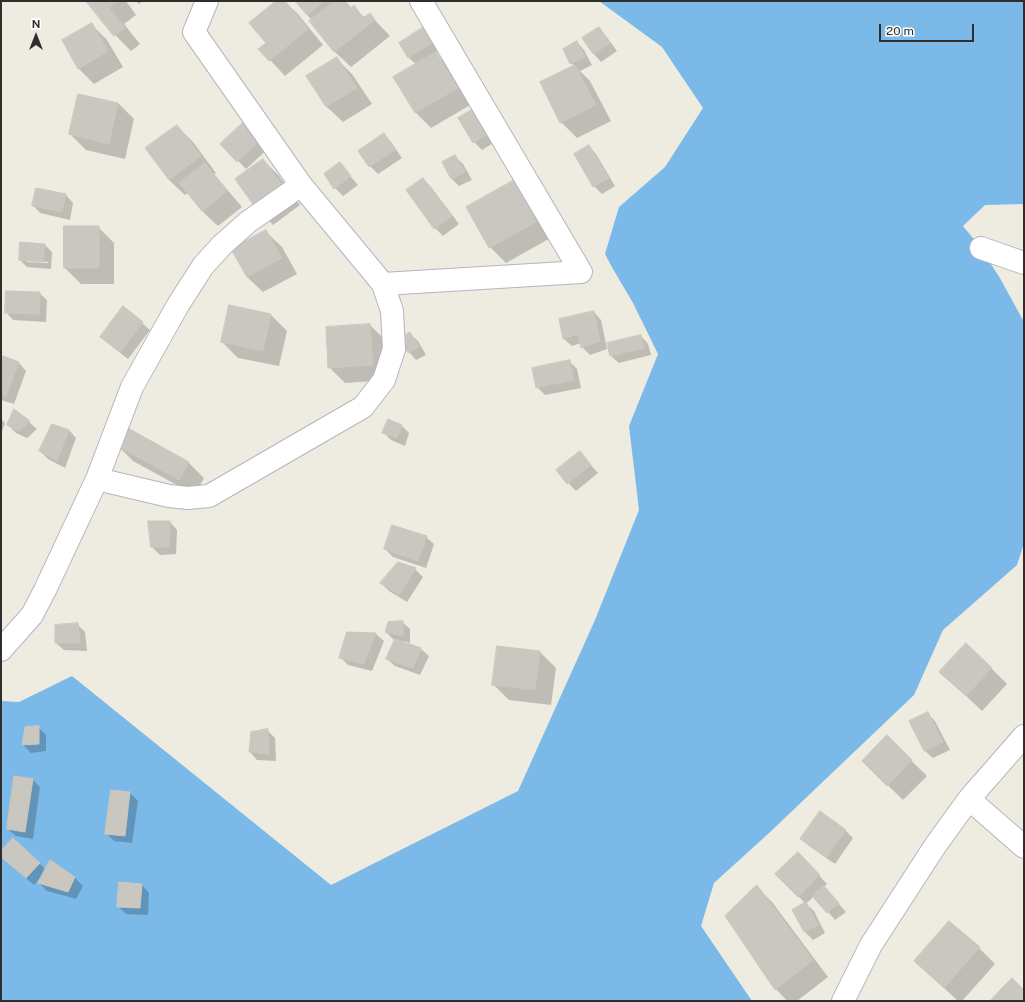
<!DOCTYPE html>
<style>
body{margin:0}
#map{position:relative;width:1025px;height:1002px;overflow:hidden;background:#eeebe1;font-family:"Public Sans",sans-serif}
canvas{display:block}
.frame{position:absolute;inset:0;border:2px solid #2e2e2e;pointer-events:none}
.north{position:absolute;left:16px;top:16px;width:40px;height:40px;-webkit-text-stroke:3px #fff;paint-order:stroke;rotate:0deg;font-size:11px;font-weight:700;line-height:16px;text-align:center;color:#2e2e2e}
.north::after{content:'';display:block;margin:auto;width:14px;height:18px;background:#2e2e2e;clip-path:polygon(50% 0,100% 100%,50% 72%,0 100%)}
.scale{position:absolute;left:879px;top:24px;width:95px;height:18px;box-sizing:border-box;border:2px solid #2e2e2e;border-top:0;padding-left:5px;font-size:12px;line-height:14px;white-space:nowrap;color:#2e2e2e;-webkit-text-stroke:3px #fff;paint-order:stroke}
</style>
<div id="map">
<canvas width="1025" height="1002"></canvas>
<div class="frame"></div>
<div class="north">N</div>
<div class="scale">20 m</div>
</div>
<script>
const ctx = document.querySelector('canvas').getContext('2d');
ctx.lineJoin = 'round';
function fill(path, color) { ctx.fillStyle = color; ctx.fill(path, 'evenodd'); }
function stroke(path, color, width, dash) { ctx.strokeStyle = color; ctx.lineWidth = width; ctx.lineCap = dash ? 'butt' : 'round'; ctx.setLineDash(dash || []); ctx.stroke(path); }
fill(new Path2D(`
 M599,1H1024V204L985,205L963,226L981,248L1001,280L1024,322V543L1017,565L943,630L914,695L769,833L714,883L701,926L752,1001H1V701L19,702L72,676L331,885L518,791L595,620L639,510L629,426L658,354L633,303L613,269L605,254L619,207L665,167L703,108L662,47Z`), '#7bb9e9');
fill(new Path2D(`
 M88,1H126L136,15L124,24L140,44L131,51L115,35Z
 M136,1H143L139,4Z
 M277,1H284L297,13L323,45L285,76L260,49L267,43Z
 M299,1H344L352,8L354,7L365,18L370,15L390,36L351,67L335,52L311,21L312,20L307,15Z
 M91,24L107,40L123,67L94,84L78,68Z
 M428,26L445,47L435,53L451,69L472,104L431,128L415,112L416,64L409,58L400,44Z
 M599,28L606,36L617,51L601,62L594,54L584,38Z
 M577,42L584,50L592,65L580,71L590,81L611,121L577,138L561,122L574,66L571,63Z
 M336,58L352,74L372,104L343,122L327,107L307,76Z
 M118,103L134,119L125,159L86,150L70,134Z
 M473,110L495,142L482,150L474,142Z
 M247,121L271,146L246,169L222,144Z
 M177,126L193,142L216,173L214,174L242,207L218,226L202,211L188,193L185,195L169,180Z
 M384,134L391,142L402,158L378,174L370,166Z
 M589,146L596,154L615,186L602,194L594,186Z
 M455,156L463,164L472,180L459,186L452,179Z
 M263,160L279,176L300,205L273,225L258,209Z
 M340,164L358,185L343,196L335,188Z
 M423,179L431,187L459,224L443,236L435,228Z
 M516,180L554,236L506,263L490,247Z
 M66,195L73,203L70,220L40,213L33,205Z
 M98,227L114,243V284H81L65,268Z
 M266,232L282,247L297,274L263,292L247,277L232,250Z
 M45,245L52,252L51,269L27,267L20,260ZM27,260L48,262V263L27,262Z
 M39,293L47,300L46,322L13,320L6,312Z
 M230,307L271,315L287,331L279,366L238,358L222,342Z
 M594,312L601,320L607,349L590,355L582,347L581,343L572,346L564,339L560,320Z
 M142,323L150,330L128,359L109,344L101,336Z
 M370,325L386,341L388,380L345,383L329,367Z
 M410,334L418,341L426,355L416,360L409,352Z
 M641,336L648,344L651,355L619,363L611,356Z
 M3,357L19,363L26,371L14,404L1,400V362Z
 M569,361L577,369L581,388L545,395L537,387Z
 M14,411L29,422L37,429L27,438L16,433L8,425Z
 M1,419L5,423L1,434Z
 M402,426L409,433L405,446L391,440L383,432Z
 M69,430L76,438L65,468L48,459L40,451Z
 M117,445L189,463L204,478L195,495L133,461Z
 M580,453L598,473L576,491L568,483Z
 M170,522L177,530L176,554L160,555L152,547Z
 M426,537L434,544L426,568L393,557L385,549Z
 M415,569L423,577L407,602L389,591L381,583Z
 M402,622L410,629V643L404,641V643L421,649L429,656L420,675L395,666L387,659L396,640L393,639L386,632Z
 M77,624L85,632L87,651L64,650L56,643Z
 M348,633L376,634L384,641L372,671L348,665L340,657Z
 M540,652L556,668L551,705L509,700L493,684Z
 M991,668L1007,684L982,711L941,672Z
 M927,713L935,721L950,750L933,758L925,751L910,722Z
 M38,727L46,735V751L31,753L23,745L26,728Z
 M267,730L275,738L276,761L257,760L250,752Z
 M887,737L927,776L903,800L863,761Z
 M33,780L40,787L33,839L16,836L8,829Z
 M130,793L138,801L132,843L114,841L106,833Z
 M820,813L846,831L853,838L835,864L809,846L802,839Z
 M1,853L39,863L46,870L50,861L75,878L83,886L76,899L47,891L39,883L41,877L34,885L7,862L1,856Z
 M798,853L827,884L824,887L846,912L835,920L814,896L806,904L814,911L825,933L813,940L805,932L793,910L806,904L776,874Z
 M142,885L149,893L148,915L126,914L118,906Z
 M757,887L772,902L828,977L797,1001H787L776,989Z
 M979,948L995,964L962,1001H958L915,961Z`), '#0003');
const building = new Path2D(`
 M86,1H118L109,8L125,28L114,36Z
 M276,1H285L308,29L269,61L258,49L266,43L249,23Z
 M297,1H324L307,15L296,2Z
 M335,1H345L351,8L354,5L363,18L370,13L375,20L334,52L309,21Z
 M92,23L108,51L78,69L62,40Z
 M428,24L438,39L408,58L399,43Z
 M599,27L610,43L593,54L582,38Z
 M577,41L585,57L570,64L563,49Z
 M436,52L458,88L415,113L393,77Z
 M337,57L357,88L326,107L306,76Z
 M575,65L596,105L560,123L540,82Z
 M78,94L118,103L109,144L69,134Z
 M473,109L488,134L473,143L458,118Z
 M247,119L264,137L237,162L220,144Z
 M177,125L201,156L169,180L145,148Z
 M384,133L395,150L369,167L358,151Z
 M589,145L609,178L593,187L574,154Z
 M455,155L465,172L451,179L442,162Z
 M263,159L285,189L257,210L235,179Z
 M340,162L351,176L334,189L324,174Z
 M205,163L227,191L202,211L179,183Z
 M423,178L452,216L434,229L406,190Z
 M516,179L539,220L489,248L466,207Z
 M36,188L66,194L62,212L32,206Z
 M64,226H99V268H64Z
 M266,230L282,258L247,277L231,249Z
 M20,242L45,244L43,262L19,260Z
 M6,291L40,292L39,314L5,313Z
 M229,305L271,314L263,351L221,342Z
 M123,306L143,322L120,352L100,337Z
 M594,311L600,341L581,348L578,334L563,339L559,319Z
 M370,324L373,365L328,368L326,327Z
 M410,332L419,347L408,353L400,339Z
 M641,335L644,348L610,356L607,343Z
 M3,356L19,362L6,397L1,395V359Z
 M570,360L574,380L536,388L532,368Z
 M14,409L30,421L19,431L7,425Z
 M388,419L402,425L397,438L382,433Z
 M52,424L69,430L57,461L39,451Z
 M126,427L189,462L179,480L116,445Z
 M580,451L591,465L567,484L556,470Z
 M148,521H170L169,547H151Z
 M392,525L427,536L418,561L384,549Z
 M398,562L416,568L399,595L380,583Z
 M403,621V636L385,632L388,622Z
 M78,623L80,643H55V625Z
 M347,632L376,633L364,664L339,658Z
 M395,639L421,648L413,668L386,659Z
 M966,643L992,668L966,696L939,672Z
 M497,646L540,651L535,690L492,685Z
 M928,712L943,742L924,751L909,721Z
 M39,726V744L22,745L25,727Z
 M268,729L269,754L249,752L251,732Z
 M887,735L912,760L887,786L862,761Z
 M14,776L33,779L25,832L7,829Z
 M111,790L130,792L125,836L105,834Z
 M820,811L846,830L827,857L800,839Z
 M13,838L40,863L26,878L1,857V851Z
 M798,852L820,875L798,897L775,874Z
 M50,860L75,877L68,892L38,883Z
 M119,882L142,884L140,908L117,907Z
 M757,885L813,960L775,990L725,916Z
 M824,886L839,903L827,913L812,896Z
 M806,902L818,925L804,932L792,910Z
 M949,921L980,947L944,988L914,961Z
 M1012,978L1024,990V1001H990Z`);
fill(building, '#cac7c0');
stroke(building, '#cac7bb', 1);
const minor = new Path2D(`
 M981,248L1024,263
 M383,284L581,272L421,1
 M97,479L169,496L188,498L209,496L363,407L384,380L394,349L392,311L383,284L301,185L194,32L207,1
 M1,650L32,615L45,590L97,479L132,387L178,305L203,266L222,245L248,222L301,185
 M969,799L1024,847
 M843,1001L871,945L935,846L969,799L1024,736`);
stroke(minor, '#b4b5c0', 24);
stroke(minor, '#fff', 22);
</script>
